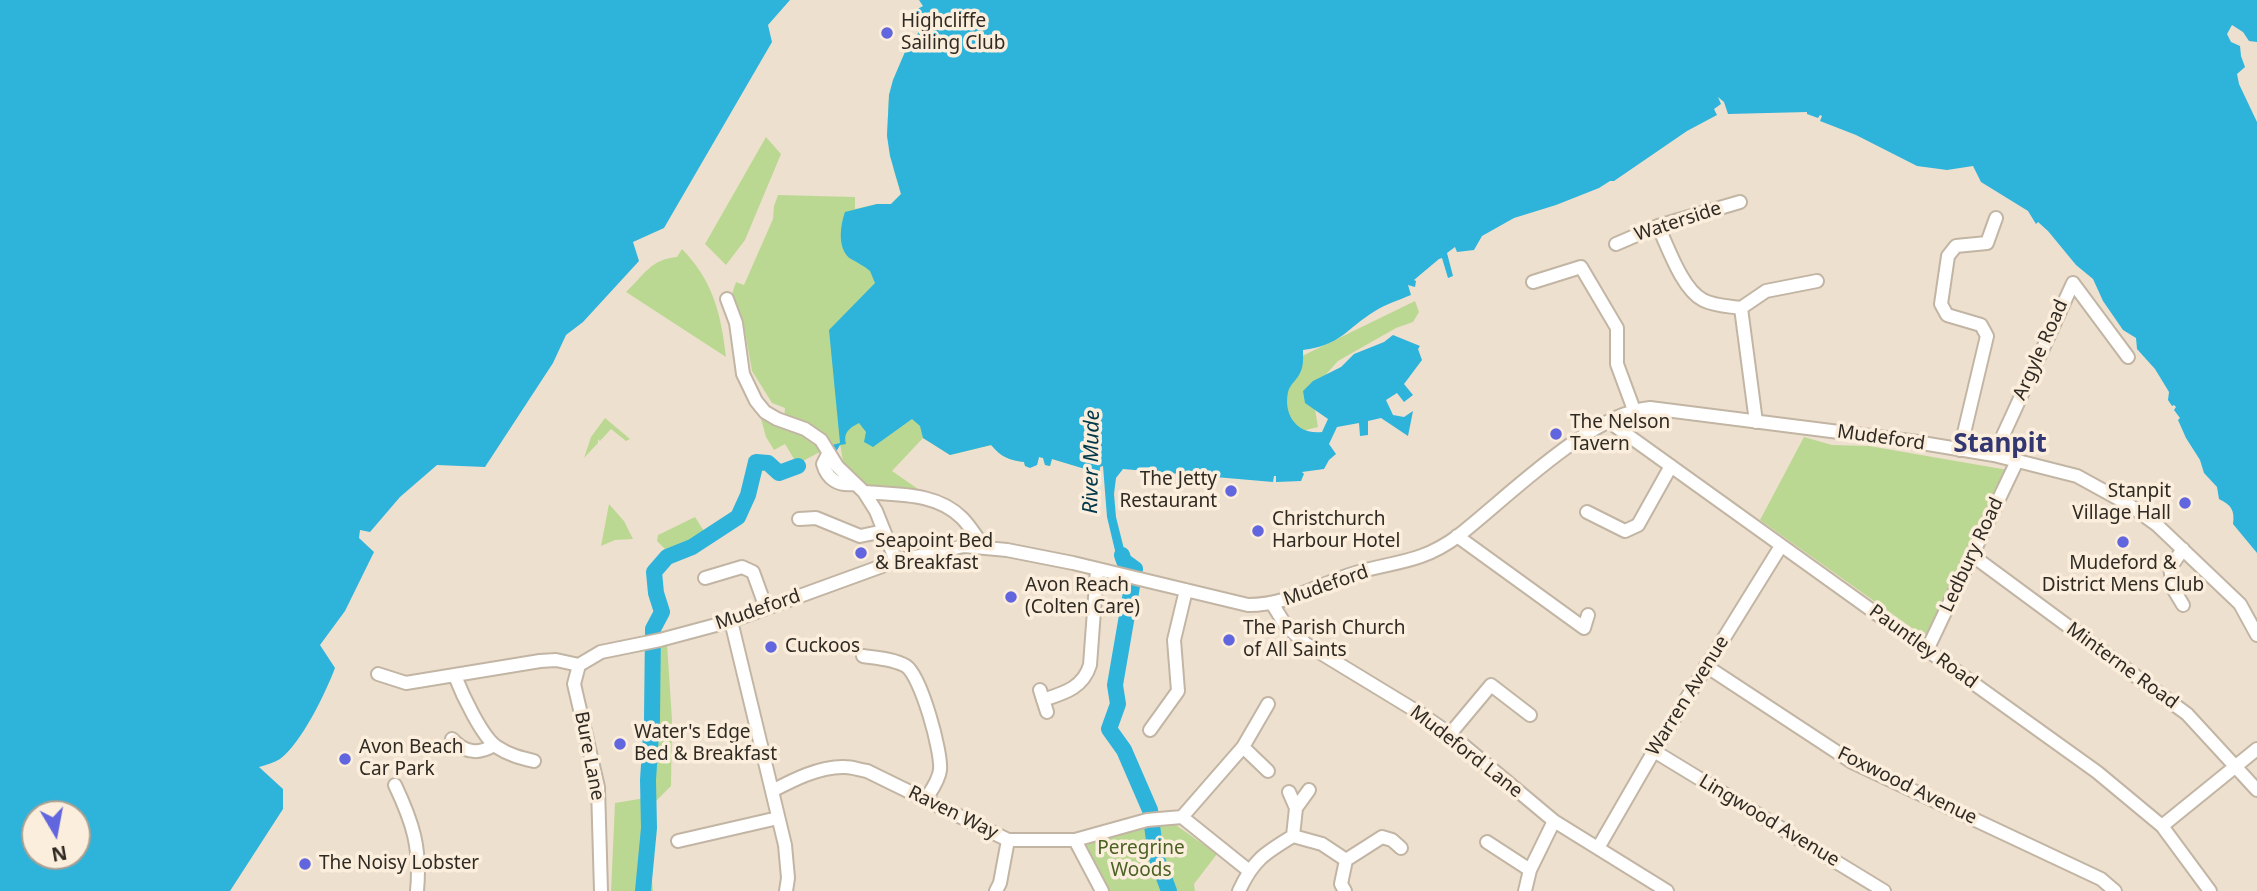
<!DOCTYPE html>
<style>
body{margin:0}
#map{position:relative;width:2257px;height:891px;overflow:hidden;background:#eee0cf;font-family:"Noto Sans",sans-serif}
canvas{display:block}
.north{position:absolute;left:21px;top:800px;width:70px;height:70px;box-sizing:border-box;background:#fceedc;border:2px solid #aaa092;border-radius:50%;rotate:170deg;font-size:19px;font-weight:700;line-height:28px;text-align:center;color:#2f2a23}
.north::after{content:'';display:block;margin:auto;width:24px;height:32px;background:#6166de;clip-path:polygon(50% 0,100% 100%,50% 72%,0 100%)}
</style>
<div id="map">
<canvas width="2257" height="891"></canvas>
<div class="north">N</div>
</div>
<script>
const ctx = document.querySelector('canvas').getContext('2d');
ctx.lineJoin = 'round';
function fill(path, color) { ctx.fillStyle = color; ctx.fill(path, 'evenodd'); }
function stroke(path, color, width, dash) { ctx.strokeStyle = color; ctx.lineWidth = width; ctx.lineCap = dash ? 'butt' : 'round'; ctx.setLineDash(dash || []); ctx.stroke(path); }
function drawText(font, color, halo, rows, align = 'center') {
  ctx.font = font + ' "Noto Sans",sans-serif'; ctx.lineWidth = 7; ctx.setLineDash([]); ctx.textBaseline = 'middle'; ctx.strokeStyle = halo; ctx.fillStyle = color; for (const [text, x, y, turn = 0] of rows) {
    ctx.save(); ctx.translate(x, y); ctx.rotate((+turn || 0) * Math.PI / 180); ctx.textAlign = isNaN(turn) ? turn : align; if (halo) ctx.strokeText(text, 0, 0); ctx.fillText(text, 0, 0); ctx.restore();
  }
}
fill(new Path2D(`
 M927,18L1086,469L1052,459L1050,466L1045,465L1043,458L1039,457L1037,465L1025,466L1024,462C1009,460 1001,457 992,445L950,455L923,438L892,471L921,491L919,493C895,490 857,493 845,468C842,461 842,452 840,445H832L821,434L784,419L785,408L772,403L752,371L743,320L732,294L736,282L744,285L773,219L774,206L778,195L855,197V209L877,204H891L901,194L894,171L887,133L889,95L893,80L908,45L915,38Z
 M766,137L781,154L745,240L726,265L705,244Z
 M682,249C713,281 721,313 726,357L626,292C644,275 651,259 677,257Z
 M1415,301L1419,312L1413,322L1396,328L1338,361L1312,390L1318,427L1294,433L1280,409L1298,358Z
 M760,415L810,439L822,451L797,464L785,444L774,450L766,437Z
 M605,418L630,439L626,441L611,429L600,441L598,439V443L584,458L591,437Z
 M1804,437L1832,445L1869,446L2008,470L1930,636L1926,638L1760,520Z
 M609,504L624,521L633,539L615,540L601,546Z
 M695,517L704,531L668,552L657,541L658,535Z
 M667,643L672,720L671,786L653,804L650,862L653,891H611L615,803L651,797L656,648Z
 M1173,823L1217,854L1194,884L1195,891H1106L1082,844L1140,827Z`), '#bbd893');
fill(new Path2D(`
 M0,0H790L768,25L772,42L664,228L633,242L639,261L583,322L566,335L553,363L485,467L437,465L400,497L370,532L360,530L359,538L374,552L345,611L320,645L335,668C326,692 301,744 280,759C273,763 266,765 259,767L283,789V809L230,891H0ZM35,814H77V856H35Z
 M919,0H2257V42L2249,41L2243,32L2232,25L2227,34L2231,42L2240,46L2241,56L2245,67L2237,74L2239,84L2257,122V553L2233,524C2235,510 2231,505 2219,499L2217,487L2204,473L2200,460L2186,438L2178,420L2180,418L2174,410L2176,407L2174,405L2172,406L2168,400L2169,392L2155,369L2137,349L2136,338L2123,330L2103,301L2093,279L2076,265L2048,231L2038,222L2036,224L2028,211L1981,182L1973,166L1947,170L1917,166L1856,135L1820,121L1822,116L1820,115L1818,118L1807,114V112L1728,114L1724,102L1718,97L1721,104L1714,109L1717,115L1687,131L1614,181H1610L1599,188L1556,205L1514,218L1482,236L1474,250L1457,252L1455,247L1447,253L1453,276L1448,278L1442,258L1439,259L1414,280L1416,281L1415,287L1408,285L1411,295C1399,300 1386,304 1375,311C1347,328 1340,346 1303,350C1303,357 1304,366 1300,373C1297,380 1290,384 1288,392C1283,416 1298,435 1322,432L1328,419L1305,403L1303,391L1313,381L1341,367L1354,354L1384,342L1393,335L1420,346L1418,349L1422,360L1404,384L1413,395L1404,402L1397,393L1386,400L1393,415L1404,417L1413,411L1408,436L1381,418L1368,421V435L1360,436L1359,423L1337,427L1329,444L1336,454L1329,460L1324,469L1302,472L1304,474L1301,481L1276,482V476H1274L1273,482L1123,469L1116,478L1114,494L1116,517L1126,557L1141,571L1118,563L1107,517L1103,466L1100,467L1097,509L1092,483L1086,482L1085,469L1052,459L1050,466L1045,465L1043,458L1039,457L1037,465L1030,468L1025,466L1024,462C1009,460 1001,457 991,445L950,455L923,438L920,426L912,419L873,447L864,442L866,432L859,423C849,428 843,433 846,444L840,445L836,452L832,445L840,443L829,330L875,283L870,271C864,266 858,263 851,259C837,250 840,226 845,212L877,204H891L901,194L890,156L887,136L889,95L893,80L908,45L915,38L927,19L914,11L923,6Z`), '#2eb3db');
stroke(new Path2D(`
 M1122,555L1124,561L1135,569L1115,685L1118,704L1109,729L1124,750L1150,810L1156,856L1169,891
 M643,891L649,828L648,780L652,719L653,629L662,612L656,593L654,572L667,557L692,547L738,517L748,495L756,462L768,463L779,473L798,466`), '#2eb3db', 16);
const minor = new Path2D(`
 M1658,226C1668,247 1682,289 1703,300C1714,306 1729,306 1741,308L1756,422
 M1616,244L1658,226L1740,202
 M1533,282L1581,267L1617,328V364L1634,410
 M727,299L736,323L743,374L756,401L765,412L777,419L805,429L821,440L837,466L864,492L876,511L896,561
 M1741,308L1766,291L1817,281
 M1615,426L2097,772L2162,826L2210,891
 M1960,450L1987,336L1981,325L1947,315L1941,304L1948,256L1956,246L1987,243L1996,218
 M828,454L823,464C827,479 838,486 854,484
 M1994,455L2073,283L2128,357
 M864,492C897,495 936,492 962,518C970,526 977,538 985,548
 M1587,512L1625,531L1638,525L1671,466
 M799,519L816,518L860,536L884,531
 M1457,536L1584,628L1588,615
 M1973,556L2187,714L2257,790
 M705,578L742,567L753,572L766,608
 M1273,605L1286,626L1306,644L1421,714L1450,734L1554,821L1667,891
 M2183,605L2174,590L2170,568L2183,549
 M731,621L785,845L788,878L786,891
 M1927,650L2017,461
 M863,656C877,658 894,659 906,666C921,676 942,752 940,770C939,780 931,791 926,799
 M579,665L601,652L660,640L731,621L896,561L964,546L1007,550L1073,563L1248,605C1286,605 1314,587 1349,575C1391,561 1419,565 1458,536C1507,498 1589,414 1650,408L1910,441L1994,455L2077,476L2128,504L2157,525L2240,604L2257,635
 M579,665L574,684L598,787L601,891
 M1706,666L1852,762L2101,879L2115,891
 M378,674L406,683L540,661L556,660L579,665
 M455,676C462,694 482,737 497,747C509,755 521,758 534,761
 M1040,690L1047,712
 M1043,700C1064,693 1083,688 1090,665L1097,570
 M1150,730L1178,691L1174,640L1186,590
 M1450,734L1491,685L1530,715
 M452,739C465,753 478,755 494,745
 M1243,747L1268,771
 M1654,751L1884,891
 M395,785C413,823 421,848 417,891
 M772,791C793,780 820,766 845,767C852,767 860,770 867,771L1008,840H1075L1147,820L1182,817L1248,870
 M1289,792L1296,808
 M1182,817L1243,747L1268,704
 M2162,826L2257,749
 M1293,836L1296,808L1309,790
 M1075,840L1102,891
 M678,841L778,818
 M1487,842L1530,870
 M1598,848L1654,751L1781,546
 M996,891L1000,883L1008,840
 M1239,891C1253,860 1265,853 1293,836L1322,844L1346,860L1382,837L1392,840L1401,848
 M1345,891L1341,884L1346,860
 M1525,891L1530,870L1554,821`);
stroke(minor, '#c2b5a4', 16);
stroke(minor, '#fff', 12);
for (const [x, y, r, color] of [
 [887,33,7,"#6166de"],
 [1556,434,7,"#6166de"],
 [1231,491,7,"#6166de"],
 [2185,503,7,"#6166de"],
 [1258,531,7,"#6166de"],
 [2123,542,7,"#6166de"],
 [861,553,7,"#6166de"],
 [1011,597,7,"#6166de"],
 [1229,640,7,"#6166de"],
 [771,647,7,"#6166de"],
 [620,744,7,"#6166de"],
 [345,759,7,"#6166de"],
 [305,864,7,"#6166de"]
]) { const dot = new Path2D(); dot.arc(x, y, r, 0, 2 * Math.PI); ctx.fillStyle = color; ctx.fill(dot); stroke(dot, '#fceedc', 2.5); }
drawText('19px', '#2f2a23', '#fceedc', [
 ["Highcliffe",901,22],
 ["Sailing Club",901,44],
 ["The Nelson",1570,423],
 ["Tavern",1570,445],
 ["The Jetty",1217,480,"right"],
 ["Restaurant",1217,502,"right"],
 ["Stanpit",2171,492,"right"],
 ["Village Hall",2171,514,"right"],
 ["Christchurch",1272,520],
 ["Harbour Hotel",1272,542],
 ["Seapoint Bed",875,542],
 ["& Breakfast",875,564],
 ["Mudeford &",2123,564,"center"],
 ["District Mens Club",2123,586,"center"],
 ["Avon Reach",1025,586],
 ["(Colten Care)",1025,608],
 ["The Parish Church",1243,629],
 ["of All Saints",1243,651],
 ["Cuckoos",785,647],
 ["Water's Edge",634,733],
 ["Bed & Breakfast",634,755],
 ["Avon Beach",359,748],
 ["Car Park",359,770],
 ["The Noisy Lobster",319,864]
], 'left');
drawText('19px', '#2f2a23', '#fceedc', [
 ["Waterside",1678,222,-18],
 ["Argyle Road",2041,350,-66],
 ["Mudeford",1881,438,8],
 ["Ledbury Road",1972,555,-65],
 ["Mudeford",1326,586,-19],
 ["Mudeford",758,610,-19],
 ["Pauntley Road",1923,647,36],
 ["Minterne Road",2122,666,36],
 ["Warren Avenue",1688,696,-58],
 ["Mudeford Lane",1466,752,38],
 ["Bure Lane",589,756,79],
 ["Foxwood Avenue",1907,786,26],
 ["Raven Way",953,813,26],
 ["Lingwood Avenue",1769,821,31]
]);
drawText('19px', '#4a6123', '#fceedc', [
 ["Peregrine",1141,849],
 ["Woods",1141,871]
]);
drawText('italic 21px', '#003849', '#fceedc', [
 ["River Mude",1092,462,-89]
]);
drawText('bold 26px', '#323671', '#fceedc', [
 ["Stanpit",2000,445]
]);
</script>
